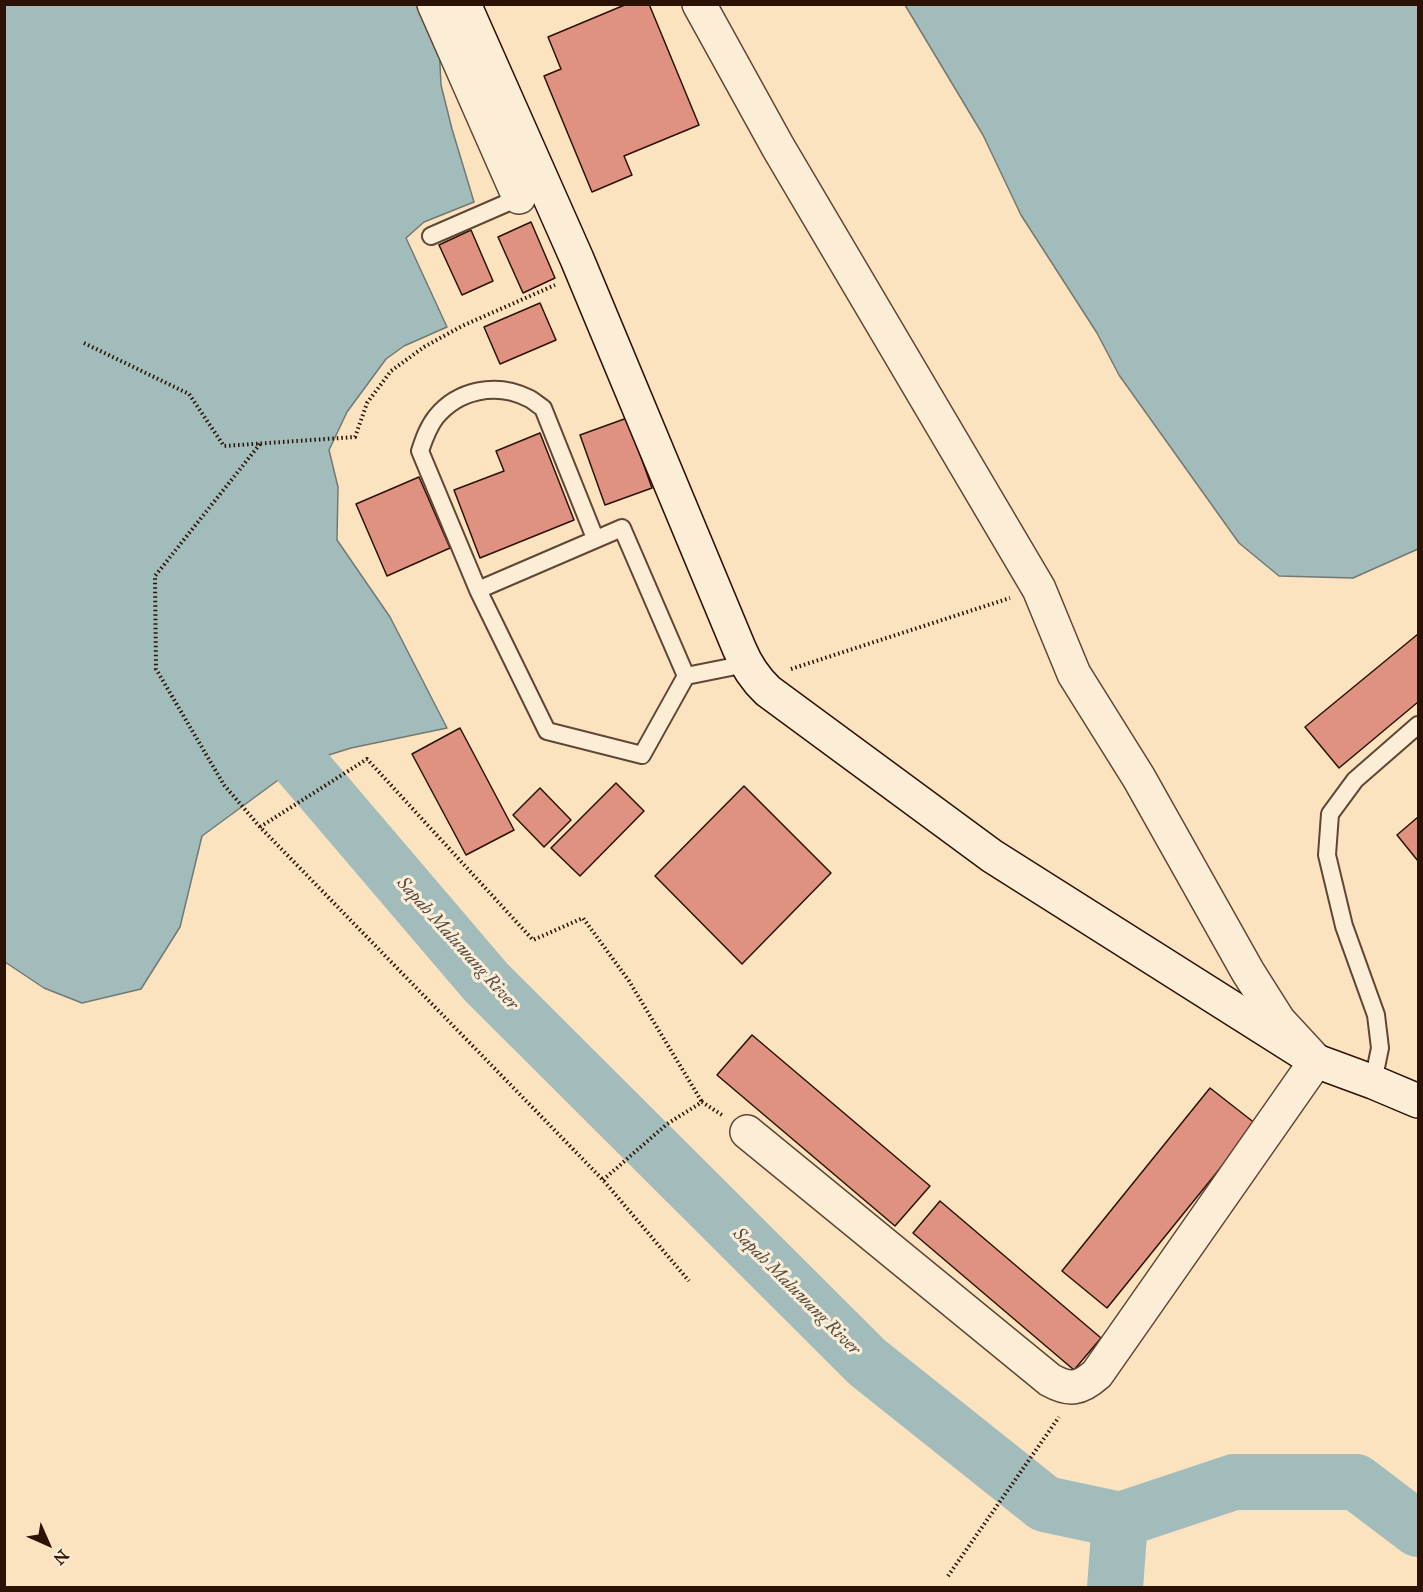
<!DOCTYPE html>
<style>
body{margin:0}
#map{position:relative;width:1423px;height:1592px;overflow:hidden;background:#fbe3c0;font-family:"IM FELL Great Primer",serif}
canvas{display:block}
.frame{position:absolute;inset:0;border:6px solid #2c1205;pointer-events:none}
.north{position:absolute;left:18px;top:1514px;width:60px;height:60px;-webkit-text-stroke:4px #fcedd6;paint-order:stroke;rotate:135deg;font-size:16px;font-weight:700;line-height:24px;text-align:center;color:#2c1205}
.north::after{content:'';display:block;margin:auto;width:21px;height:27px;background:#2c1205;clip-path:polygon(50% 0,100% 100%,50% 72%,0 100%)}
</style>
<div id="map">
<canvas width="1423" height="1592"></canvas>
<div class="frame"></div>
<div class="north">N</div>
</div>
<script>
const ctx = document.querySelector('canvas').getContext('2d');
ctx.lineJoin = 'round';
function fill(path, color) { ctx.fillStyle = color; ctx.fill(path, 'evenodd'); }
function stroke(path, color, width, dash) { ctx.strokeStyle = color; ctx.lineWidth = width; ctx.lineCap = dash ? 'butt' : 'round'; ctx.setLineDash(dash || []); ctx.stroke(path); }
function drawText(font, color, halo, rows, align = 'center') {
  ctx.font = font + ' "IM FELL Great Primer",serif'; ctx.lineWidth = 6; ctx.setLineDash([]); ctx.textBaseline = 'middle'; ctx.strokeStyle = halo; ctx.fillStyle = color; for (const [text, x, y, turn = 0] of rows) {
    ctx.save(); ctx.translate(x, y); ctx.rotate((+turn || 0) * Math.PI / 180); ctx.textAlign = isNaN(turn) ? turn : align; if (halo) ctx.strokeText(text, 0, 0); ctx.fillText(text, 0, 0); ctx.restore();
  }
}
const water = new Path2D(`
 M4,5H420L439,44L441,85L452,129L474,202L424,222L406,238L447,327L404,346L386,359L347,412L329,450L338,487L337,540L390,617L447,728L351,748L300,764L202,836L180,927L141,989L82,1003L44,988L5,962Z
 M905,5H1418V549L1353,578L1279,576L1239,543L1119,375L1097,333L1021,215L983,135Z`);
fill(water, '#a2bcbc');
stroke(water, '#737873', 1.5);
stroke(new Path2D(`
 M300,764L486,982L867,1362L1045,1504L1120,1520L1234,1482H1356L1418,1529
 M1115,1588L1120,1520`), '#a2bcbc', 56);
const building = new Path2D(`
 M627,4H649L699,125L624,156L632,175L592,192L544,76L561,69L548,37Z
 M531,222L555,278L523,293L498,237Z
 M471,230L493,281L462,295L439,245Z
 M540,303L556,340L500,364L484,327Z
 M627,418L652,488L605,505L580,435Z
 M540,433L574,520L480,558L454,490L504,471L496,451Z
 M419,477L450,548L387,576L356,504Z
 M1418,634V702L1339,768L1305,727Z
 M460,728L514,830L466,855L412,754Z
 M616,783L644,811L580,876L551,848Z
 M744,786L831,873L742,964L655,876Z
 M540,788L571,820L544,847L513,815Z
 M1418,817V861L1397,835Z
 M752,1035L930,1186L895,1226L717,1075Z
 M1210,1088L1256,1124L1107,1308L1062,1271Z
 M940,1201L1101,1338L1074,1370L913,1233Z`);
fill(building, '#df9282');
stroke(building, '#2c1205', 1.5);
const lane = new Path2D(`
 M431,236L523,196
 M595,538L543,408C538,405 533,400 528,398C496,382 458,390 436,417C428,427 424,439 420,451L478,590L547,731L642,755L686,676
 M478,590L622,528L686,676
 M686,676L746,664
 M1373,1082L1380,1048L1376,1015L1344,926L1327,855L1330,814L1355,780L1418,725`);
const street = new Path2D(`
 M434,4L519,197
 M699,4L778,147L1039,589L1074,674L1139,778L1248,972L1279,1021L1316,1061L1097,1374C1080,1389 1070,1391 1050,1380L747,1132`);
const secondary = new Path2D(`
 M464,4L577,259L739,648C746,665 754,678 768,691L992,856L1316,1061L1373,1082L1418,1101`);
stroke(lane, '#604634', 20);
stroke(street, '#604634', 36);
stroke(secondary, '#2c1205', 36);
stroke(new Path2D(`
 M84,343L189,394L224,446L355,437L367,403L391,371L424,347L462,326L555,285
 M260,444L155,576L156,669L224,785L260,827L603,1180L689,1281
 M791,669L1010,598
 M260,827L367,759L533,940L583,918L629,981L702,1102
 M603,1180L667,1124L702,1102L722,1115
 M948,1576L1059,1417`), '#2c1205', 4, [1.5, 3]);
stroke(lane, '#fcedd6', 16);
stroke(street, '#fcedd6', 33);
stroke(secondary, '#fcedd6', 33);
drawText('italic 18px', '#554e45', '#fcedd6', [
 ["Sapah Maluwang River",457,944,48],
 ["Sapah Maluwang River",796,1292,45]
]);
</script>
